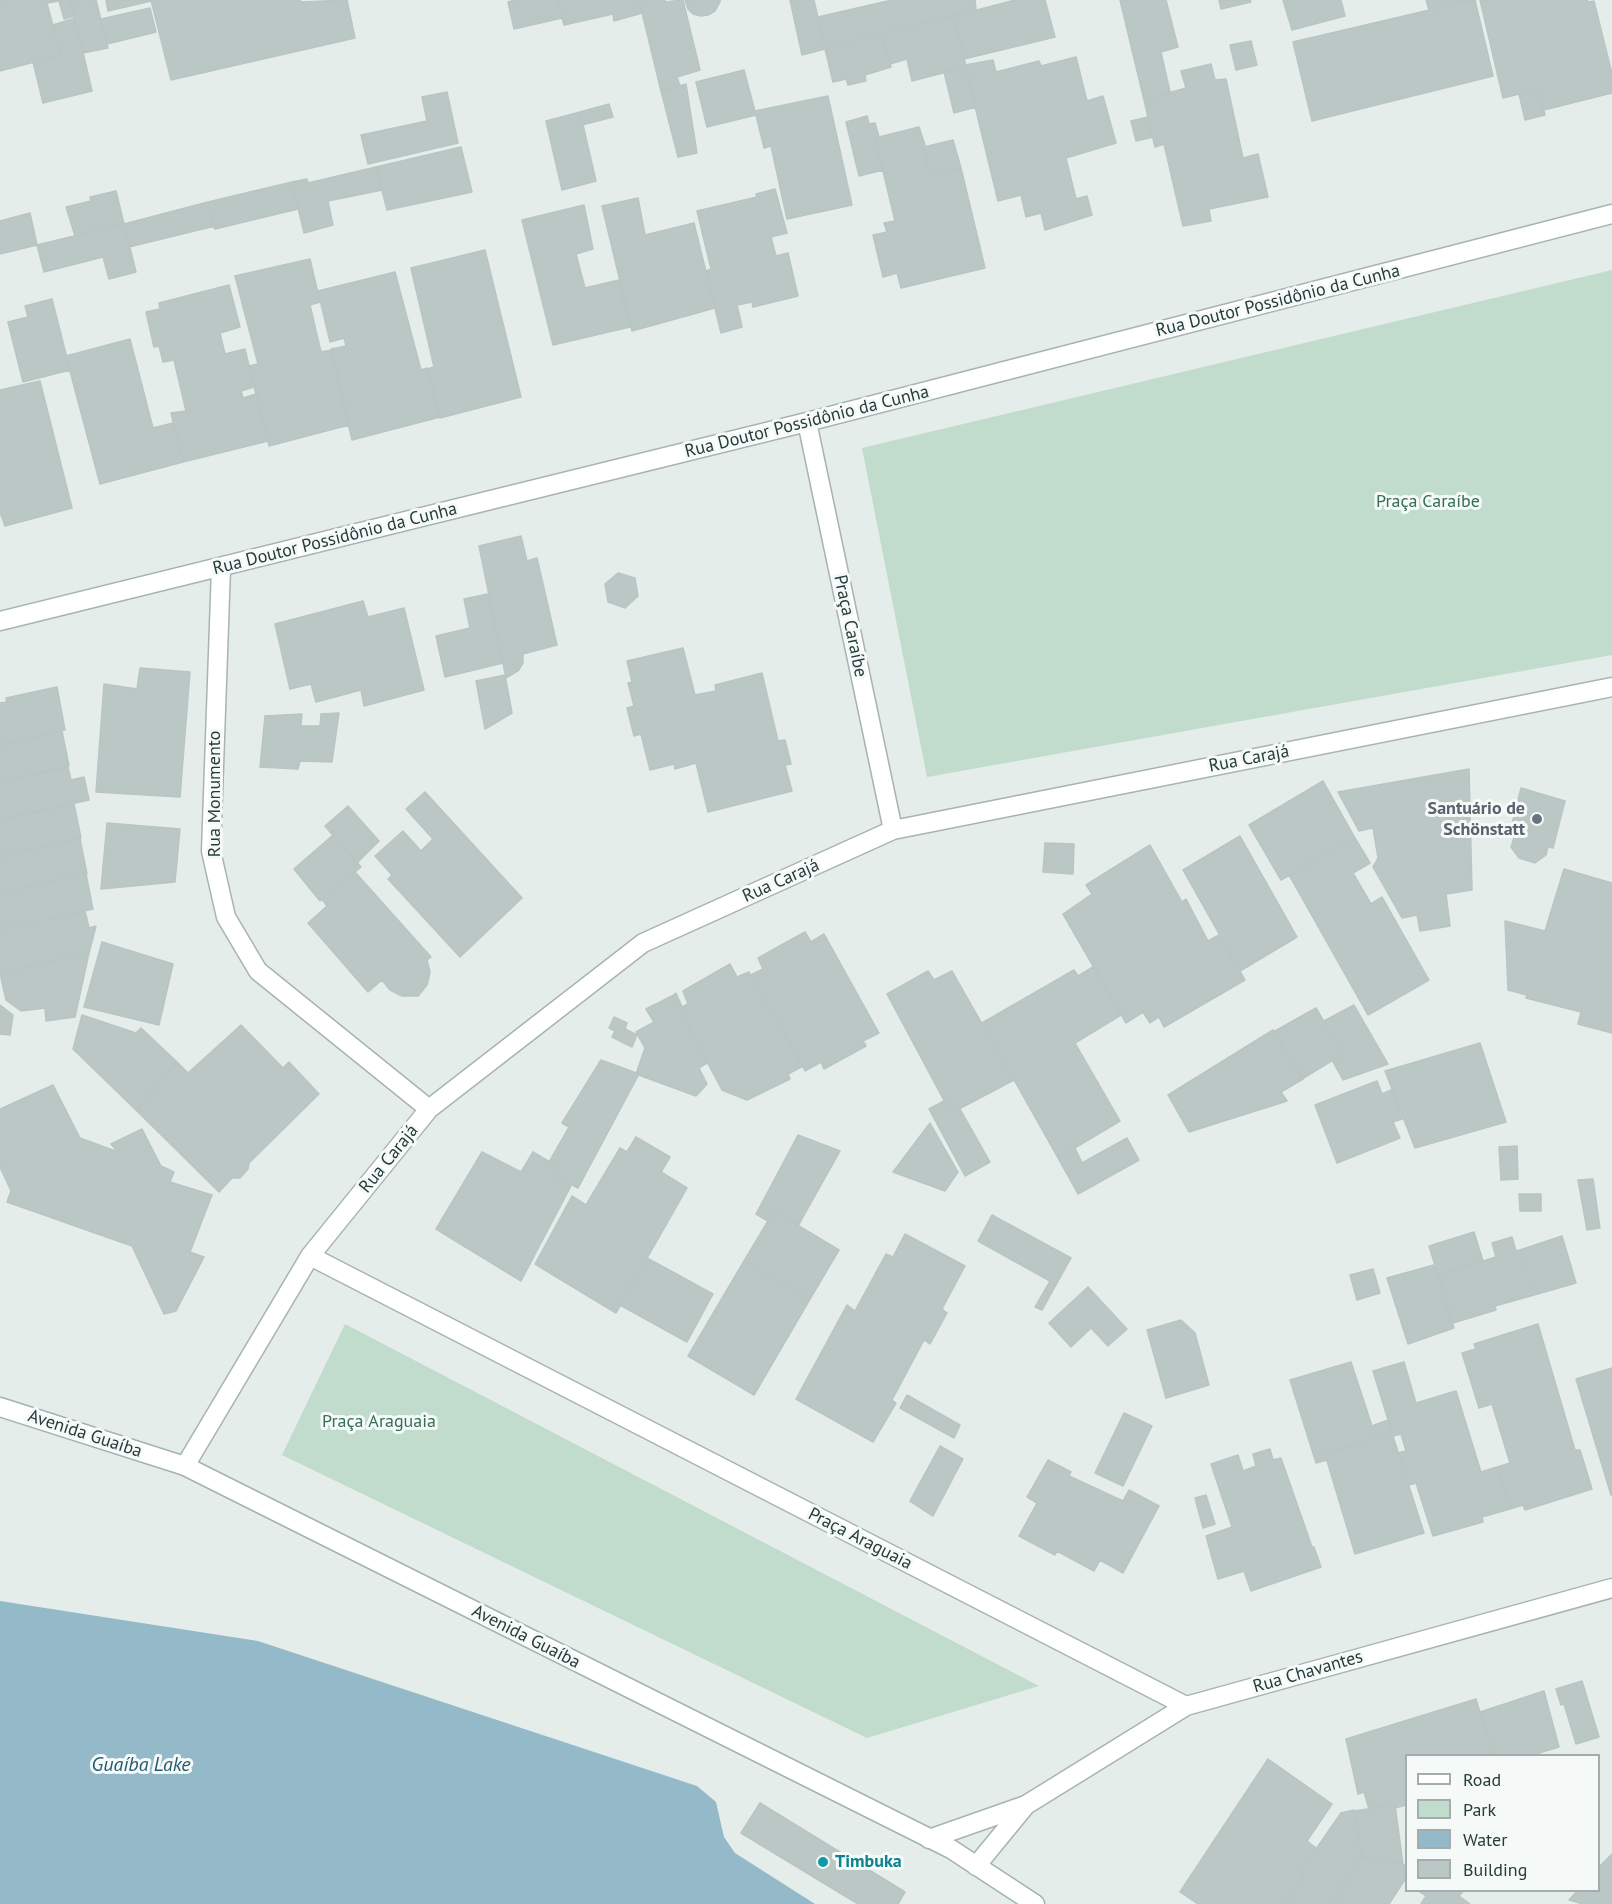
<!DOCTYPE html>
<meta charset="utf-8">
<style>
body{margin:0}
#map{position:relative;width:1612px;height:1904px;overflow:hidden;background:#e5edea;font-family:"PT Sans",sans-serif}
canvas{display:block}
.legend{position:absolute;left:1405px;top:1754px;width:195px;height:138px;box-sizing:border-box;background:#f5f9f8;border:2px solid #a2adac;margin:0;padding:8px 10px;list-style:none;font-size:18px;color:#263c3a}
.legend li{display:flex;align-items:center;gap:12px;height:30px}
.legend b{width:30px;border:2px solid #a2adac}
</style>
<div id="map">
<canvas width="1612" height="1904"></canvas>
<ul class="legend">
<li><b style="height:8px;background:#fff"></b>Road</li>
<li><b style="height:16px;background:#c1dbcc"></b>Park</li>
<li><b style="height:16px;background:#94baca"></b>Water</li>
<li><b style="height:16px;background:#bbc7c4"></b>Building</li>
</ul>
</div>
<script>
const ctx = document.querySelector('canvas').getContext('2d');
ctx.lineJoin = 'round';
function fill(path, color) { ctx.fillStyle = color; ctx.fill(path, 'evenodd'); }
function stroke(path, color, width, dash) { ctx.strokeStyle = color; ctx.lineWidth = width; ctx.lineCap = dash ? 'butt' : 'round'; ctx.setLineDash(dash || []); ctx.stroke(path); }
function drawText(font, color, halo, rows, align = 'center') {
  ctx.font = font + ' "PT Sans",sans-serif'; ctx.lineWidth = 6; ctx.setLineDash([]); ctx.textBaseline = 'middle'; ctx.strokeStyle = halo; ctx.fillStyle = color; for (const [text, x, y, turn = 0] of rows) {
    ctx.save(); ctx.translate(x, y); ctx.rotate((+turn || 0) * Math.PI / 180); ctx.textAlign = isNaN(turn) ? turn : align; if (halo) ctx.strokeText(text, 0, 0); ctx.fillText(text, 0, 0); ctx.restore();
  }
}
fill(new Path2D(`
 M1612,270V655L927,777L862,448Z
 M345,1324L1039,1686L867,1738L282,1455Z`), '#c1dbcc');
fill(new Path2D(`
 M0,1601L258,1641L697,1786L716,1802L724,1837L735,1853L815,1904H0Z`), '#94baca');
const building = new Path2D(`
 M0,0H46L61,55L0,71Z
 M46,0H70L74,16L64,19L59,1L47,3Z
 M70,0H96L108,48L83,53Z
 M106,0H151V1L108,11Z
 M151,0H300L301,2L347,0L355,38L171,80Z
 M515,0H557L562,18L514,29L508,2Z
 M557,0H639L642,13L614,21L613,14L564,25Z
 M639,0H665V2L683,0L700,70L677,77L680,86L661,91Z
 M685,0H720V2L715,11L708,15L701,16L693,14L688,9Z
 M790,0H814L825,49L802,55Z
 M892,0H975L976,10L825,49L818,17Z
 M1015,0H1045L1055,37L964,59L954,16Z
 M1120,0H1166L1178,47L1161,52L1170,92L1144,100Z
 M1219,0H1250L1251,2L1221,9Z
 M1283,0H1341L1345,16L1292,30Z
 M1426,0H1472L1429,10Z
 M1472,0H1475L1493,76L1312,121L1293,42Z
 M1480,0H1587L1588,2L1594,1L1612,74V93L1544,110L1539,89L1503,98Z
 M150,8L156,32L107,44L101,19Z
 M954,16L966,67L912,81L907,59L890,64L882,34Z
 M75,18L92,91L43,103L33,62L61,55L53,25Z
 M882,34L891,67L865,75L866,81L848,85L846,79L833,82L825,49Z
 M1251,41L1257,65L1236,70L1230,45Z
 M1076,57L1087,101L1103,96L1116,143L1066,158L1076,199L1087,196L1092,215L1045,230L1041,213L1026,217L1021,195L998,201L965,65L993,60L996,72L1039,61L1041,66Z
 M1211,64L1215,80L1226,79L1243,158L1258,154L1268,197L1209,209L1211,221L1183,226L1164,144L1155,147L1144,100L1186,88L1181,71Z
 M966,67L976,107L954,113L944,72Z
 M744,70L756,115L707,127L696,82Z
 M686,84L697,153L678,157L661,91Z
 M1539,89L1545,115L1525,120L1519,94Z
 M447,92L458,143L368,164L361,135L427,121L422,97Z
 M828,96L852,205L787,219L771,146L764,148L755,111Z
 M609,104L613,117L582,125L580,112Z
 M580,112L596,181L562,190L546,121Z
 M867,116L869,124L875,123L879,137L875,138L883,170L859,176L846,122Z
 M1148,117L1153,137L1136,141L1131,121Z
 M919,127L925,145L923,146L930,175L961,168L985,268L901,288L897,273L883,277L873,235L887,232L884,223L895,221L875,138Z
 M953,140L961,168L930,175L924,147Z
 M461,147L472,192L387,210L376,167Z
 M376,167L382,190L328,201L333,225L304,233L292,182L307,179L308,183Z
 M292,182L298,209L215,229L208,202Z
 M775,189L787,233L771,237L776,256L788,253L798,296L753,307L752,302L737,305L742,327L721,333L706,271L711,269L697,211L757,197L756,194Z
 M116,191L124,224L75,236L66,207L91,201L90,197Z
 M638,198L645,235L694,223L715,308L632,331L602,206Z
 M208,202L215,226L129,247L124,224Z
 M584,205L593,249L576,254L585,288L619,280L630,327L553,345L522,220Z
 M30,213L37,245L0,254V221Z
 M124,224L136,272L109,279L103,257L44,272L37,245Z
 M485,250L521,397L440,418L427,369L434,367L411,268Z
 M310,259L320,302L310,305L321,352L332,350L349,425L269,446L249,366L258,364L235,276Z
 M395,272L421,370L427,368L440,417L352,440L331,349L346,346L344,338L330,342L318,291Z
 M229,285L240,327L220,333L225,354L245,349L254,387L241,391L243,398L256,394L268,441L183,462L171,413L186,411L174,360L163,362L159,346L154,347L146,312L160,309L159,303Z
 M52,299L70,370L23,382L8,322L28,317L25,306Z
 M130,339L153,428L173,423L183,462L100,484L66,356Z
 M40,381L72,508L5,526L0,512V390Z
 M521,536L527,561L537,558L557,645L523,654V663L519,670L506,678L479,546Z
 M618,573L635,578L638,596L625,608L608,602L605,584Z
 M488,594L503,663L445,677L436,636L470,628L464,599Z
 M363,601L368,617L404,608L424,690L364,706L361,690L316,702L311,684L290,689L275,624Z
 M683,648L695,695L716,691L715,685L762,673L778,741L785,740L791,764L785,765L792,791L708,812L696,763L675,769L674,764L650,770L641,734L634,736L627,708L634,706L628,683L632,682L627,661Z
 M140,668L190,672L180,797L96,792L104,684L137,689Z
 M505,675L512,713L485,729L476,681Z
 M57,687L65,730L0,745V703L7,702L6,698Z
 M339,713L332,762L300,761L298,769L260,767L265,716L302,714L301,726H320L321,714Z
 M62,731L69,766L0,782V745Z
 M68,767L71,780L84,777L89,800L0,819V782Z
 M1469,769L1472,890L1446,894L1450,926L1420,931L1417,915L1402,918L1373,867L1378,858L1373,828L1359,831L1338,792Z
 M1323,781L1355,838L1281,880L1249,825Z
 M1521,788L1565,801L1553,848L1548,847L1546,855L1535,863L1519,858L1511,847L1514,838L1509,836Z
 M425,792L522,898L460,957L388,879L392,875L375,856L403,831L421,851L433,839L406,809Z
 M74,804L81,838L0,856V819Z
 M348,806L379,841L357,863L325,826Z
 M107,823L180,829L175,882L101,889Z
 M333,835L361,867L320,901L294,869Z
 M1240,836L1297,937L1240,971L1183,870Z
 M1355,838L1370,863L1353,873L1371,904L1382,897L1429,980L1368,1015L1289,875Z
 M80,839L87,874L0,893V856Z
 M1045,843L1074,844L1073,874L1043,872Z
 M1150,845L1182,902L1186,899L1208,941L1219,935L1245,980L1164,1027L1159,1017L1150,1023L1143,1012L1126,1023L1063,914L1092,894L1086,885Z
 M1564,869L1612,883V1033L1578,1024L1581,1012L1526,998L1527,995L1508,990L1505,921L1545,931Z
 M355,872L431,957L427,960L430,972L427,985L418,996H402L390,990L382,980L368,992L308,923L327,906L322,899Z
 M86,874L93,909L0,930V893Z
 M85,911L89,928L96,926L89,953L0,973V930Z
 M805,932L811,942L824,934L879,1033L863,1041L866,1046L824,1069L821,1062L805,1071L751,975L763,969L758,958Z
 M102,942L173,964L159,1025L84,1007Z
 M89,953L75,1017L46,1021L45,1008L21,1011L6,1000L0,973Z
 M730,964L737,977L749,972L803,1066L788,1074L790,1079L747,1100L722,1090L672,996L676,993L682,1007L688,1004L683,991Z
 M1093,967L1121,1015L1075,1043L1120,1121L1058,1158L982,1023L1074,970L1078,976Z
 M928,971L934,980L952,971L1014,1080L957,1110L953,1102L947,1106L887,994Z
 M672,996L707,1063L699,1068L707,1084L696,1096L636,1074L645,1048L636,1032L654,1022L646,1009Z
 M0,1005L13,1015L10,1035L0,1034Z
 M1354,1005L1388,1064L1343,1080L1332,1060L1343,1054L1324,1021Z
 M1316,1008L1343,1054L1302,1079L1275,1031Z
 M82,1015L136,1033L141,1028L177,1062L137,1111L73,1049Z
 M614,1017L627,1023L625,1029L637,1035L632,1047L612,1037L615,1031L609,1028Z
 M241,1025L283,1068L289,1062L319,1094L249,1163L248,1169L240,1178H232L219,1192L137,1111L177,1062L188,1073Z
 M1273,1030L1303,1079L1281,1092L1287,1101L1189,1132L1168,1095Z
 M1480,1043L1506,1122L1415,1148L1385,1071Z
 M601,1060L639,1074L578,1188L555,1176L560,1168L549,1162L569,1127L562,1123Z
 M1377,1081L1382,1094L1391,1090L1402,1119L1393,1122L1400,1138L1337,1163L1315,1105Z
 M53,1085L80,1138L118,1152L111,1144L142,1129L161,1166L174,1172L170,1182L212,1195L190,1252L204,1257L176,1311L164,1314L132,1246L7,1202L11,1191L0,1167V1109Z
 M944,1101L947,1106L953,1102L957,1110L960,1109L990,1162L965,1176L929,1109Z
 M930,1123L958,1172L945,1191L893,1172Z
 M798,1135L840,1151L798,1226L774,1211L768,1221L756,1214Z
 M636,1137L670,1157L661,1172L687,1188L616,1313L535,1264L572,1196L586,1205L620,1148L627,1152Z
 M1127,1138L1139,1160L1078,1194L1058,1158L1075,1148L1082,1163Z
 M1517,1146L1518,1179L1501,1180L1499,1147Z
 M482,1152L521,1172L533,1152L560,1168L555,1176L572,1184L521,1281L436,1229Z
 M1593,1179L1600,1228L1587,1230L1578,1180Z
 M1519,1194H1541V1211H1520Z
 M774,1211L839,1250L810,1299L744,1261Z
 M992,1215L1071,1258L1042,1310L1035,1307L1050,1281L978,1241Z
 M1474,1232L1483,1261L1438,1275L1429,1246Z
 M905,1234L965,1266L942,1309L947,1313L930,1344L924,1340L892,1400L896,1403L873,1442L796,1399L847,1305L855,1311L886,1254L893,1257Z
 M1562,1236L1576,1283L1534,1295L1520,1250Z
 M1512,1237L1516,1251L1520,1250L1534,1295L1495,1306L1496,1310L1453,1323L1438,1275L1496,1257L1492,1243Z
 M647,1258L713,1294L687,1342L620,1305Z
 M744,1261L810,1299L754,1395L688,1356Z
 M1434,1265L1454,1328L1408,1344L1387,1278Z
 M1373,1269L1380,1293L1357,1300L1350,1275Z
 M1088,1287L1127,1329L1108,1346L1091,1328L1071,1347L1049,1323Z
 M1181,1320L1195,1333L1209,1385L1166,1398L1147,1330Z
 M1538,1324L1575,1450H1580L1592,1489L1525,1510L1523,1505L1510,1509L1497,1467L1510,1463L1492,1404L1479,1408L1462,1353L1476,1349L1474,1344Z
 M1351,1362L1372,1426L1388,1420L1392,1433L1325,1454L1327,1460L1316,1463L1290,1380Z
 M1404,1362L1416,1403L1456,1391L1481,1472L1497,1467L1510,1509L1482,1517L1483,1522L1433,1536L1416,1483L1409,1485L1398,1453L1406,1451L1401,1434L1393,1436L1373,1371Z
 M1612,1368V1495H1611L1576,1379Z
 M907,1395L960,1425L954,1438L900,1408Z
 M1124,1413L1152,1426L1123,1486L1095,1473Z
 M1392,1433L1424,1533L1355,1554L1325,1454Z
 M940,1446L963,1459L933,1516L910,1501Z
 M1270,1449L1273,1460L1281,1458L1312,1547H1314L1321,1567L1251,1591L1244,1571L1218,1579L1206,1536L1232,1527L1211,1464L1238,1455L1243,1471L1256,1466L1253,1454Z
 M1048,1460L1071,1472L1069,1476L1123,1501L1129,1490L1159,1506L1123,1573L1100,1560L1094,1571L1057,1551L1055,1555L1019,1536L1037,1503L1027,1497Z
 M1206,1495L1215,1524L1203,1528L1195,1498Z
 M1582,1681L1599,1737L1576,1744L1564,1704L1561,1705L1556,1689Z
 M1544,1691L1559,1747L1529,1756H1493L1480,1712Z
 M1476,1699L1493,1756H1406V1805L1395,1808V1805L1369,1809L1364,1792L1358,1794L1346,1739Z
 M1268,1759L1332,1804L1307,1841L1316,1848L1300,1872L1305,1875L1286,1904H1198L1180,1892Z
 M760,1803L905,1892L898,1904H858L741,1833Z
 M1395,1805L1403,1864L1362,1856L1354,1811Z
 M1354,1810L1362,1856L1331,1904H1286L1305,1875L1300,1872L1341,1813Z
 M1612,1854V1904H1583L1569,1900L1578,1890H1598V1868Z
 M1362,1856L1406,1865V1878L1389,1904H1331Z
 M1417,1890H1464L1459,1896L1470,1904H1421L1426,1896Z`);
fill(building, '#bbc7c4');
stroke(building, '#b8c5c2', 1.5);
const street = new Path2D(`
 M807,422L893,830
 M221,568L211,851L226,917L258,971L429,1109
 M0,621L807,422L1612,214
 M310,1256L1186,1706
 M185,1466L310,1256L429,1109L643,943L893,830L1612,687
 M929,1839L1026,1805L1186,1706L1612,1588
 M976,1866L1026,1805`);
const secondary = new Path2D(`
 M0,1407L185,1466L951,1849L1035,1904`);
stroke(street, '#a8b4b2', 21);
stroke(secondary, '#a2b4b0', 21);
stroke(street, '#fff', 18);
stroke(secondary, '#fff', 18);
for (const [x, y, r, color] of [
 [1537,819,6,"#6b7280"],
 [823,1862,6,"#0f9aa8"]
]) { const dot = new Path2D(); dot.arc(x, y, r, 0, 2 * Math.PI); ctx.fillStyle = color; ctx.fill(dot); stroke(dot, '#f5f9f8', 2); }
drawText('18px', '#263c3a', '#f5f9f8', [
 ["Rua Doutor Possidônio da Cunha",1278,301,-14],
 ["Rua Doutor Possidônio da Cunha",807,422,-14],
 ["Rua Doutor Possidônio da Cunha",335,539,-14],
 ["Praça Caraíbe",850,626,78],
 ["Rua Carajá",1249,759,-11],
 ["Rua Monumento",215,794,-90],
 ["Rua Carajá",781,881,-24],
 ["Rua Carajá",389,1159,-51],
 ["Avenida Guaíba",85,1434,18],
 ["Praça Araguaia",860,1539,27],
 ["Avenida Guaíba",526,1637,27],
 ["Rua Chavantes",1308,1672,-16]
]);
drawText('18px', '#356e54', '#f5f9f8', [
 ["Praça Caraíbe",1428,502],
 ["Praça Araguaia",379,1422]
]);
drawText('bold 18px', '#5b616d', '#f5f9f8', [
 ["Santuário de",1525,809],
 ["Schönstatt",1525,830]
], 'right');
drawText('bold 18px', '#0d838f', '#f5f9f8', [
 ["Timbuka",835,1862]
], 'left');
drawText('italic 20px', '#275a71', '#f5f9f8', [
 ["Guaíba Lake",141,1765]
]);
</script>
